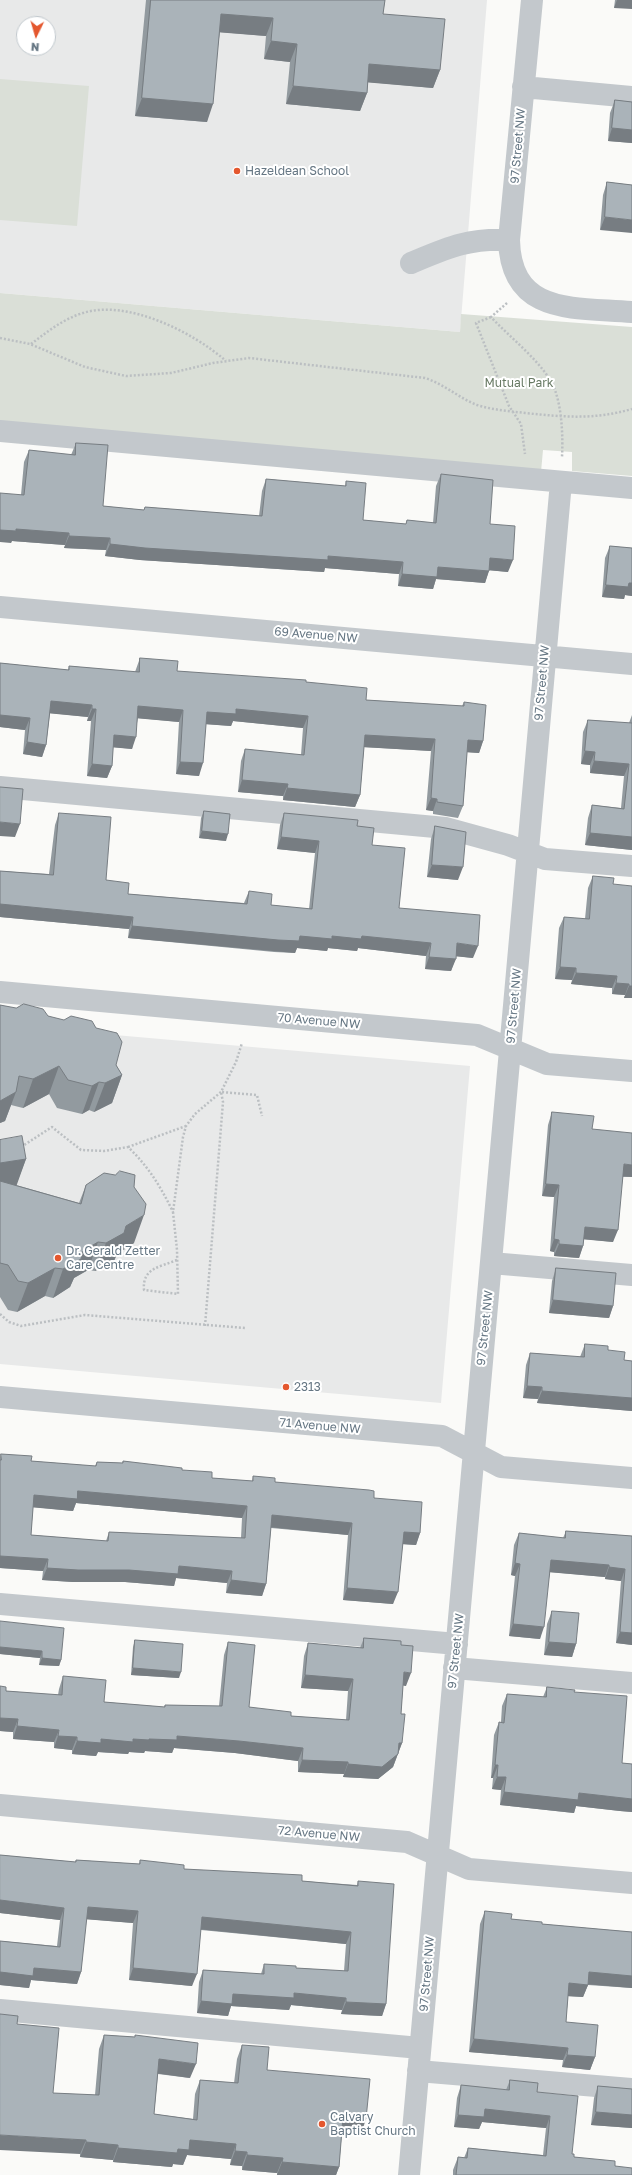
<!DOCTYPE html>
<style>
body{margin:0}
#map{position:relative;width:632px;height:2175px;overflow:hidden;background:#fafaf8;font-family:"Golos Text",sans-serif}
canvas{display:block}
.north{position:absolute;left:16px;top:16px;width:40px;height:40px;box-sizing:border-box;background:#fff;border:1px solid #c1c8cd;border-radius:50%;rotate:185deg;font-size:11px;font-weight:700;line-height:16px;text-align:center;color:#657683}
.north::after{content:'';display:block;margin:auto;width:14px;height:18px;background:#e4572e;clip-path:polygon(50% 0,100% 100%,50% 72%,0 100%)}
</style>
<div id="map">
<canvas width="632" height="2175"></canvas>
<div class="north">N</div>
</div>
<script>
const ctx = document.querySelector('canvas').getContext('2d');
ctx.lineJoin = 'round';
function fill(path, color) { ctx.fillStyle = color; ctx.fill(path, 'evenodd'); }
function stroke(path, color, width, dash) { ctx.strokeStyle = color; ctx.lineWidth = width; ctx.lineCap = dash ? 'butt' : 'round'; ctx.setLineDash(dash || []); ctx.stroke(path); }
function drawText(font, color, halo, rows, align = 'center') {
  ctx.font = font + ' "Golos Text",sans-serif'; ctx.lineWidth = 4; ctx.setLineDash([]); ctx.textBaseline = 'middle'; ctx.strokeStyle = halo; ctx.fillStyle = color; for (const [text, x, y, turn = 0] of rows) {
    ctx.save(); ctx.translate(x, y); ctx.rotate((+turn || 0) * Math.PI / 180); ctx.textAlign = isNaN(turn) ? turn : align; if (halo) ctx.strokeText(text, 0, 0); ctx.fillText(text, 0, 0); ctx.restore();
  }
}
fill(new Path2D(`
 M0,0H487L460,332L0,293ZM24,24H48V48H24Z
 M0,1025L470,1066L441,1403L0,1364Z`), '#e8e9e9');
fill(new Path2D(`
 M0,79L89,86L77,226L0,220Z
 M0,293L460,332L461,314L632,327V476L572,471V452L543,450L541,472L0,423Z`), '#dadfd7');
stroke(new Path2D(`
 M507,303L491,317C510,338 548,366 556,393C562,412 563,437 562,457
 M491,317L476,323L509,406L521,424L525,454
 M0,338L30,344L85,367L126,376L171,373L213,363L249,358L425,378C444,384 459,398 477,405C493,410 509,411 525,413C565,417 593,420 632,409
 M31,344C47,332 63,319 83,313C127,299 193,332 226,361
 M21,1147L52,1127L81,1150L104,1151L128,1147C148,1166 161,1187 173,1212
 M128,1147L186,1126
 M177,1260C160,1267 142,1268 144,1290L178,1294L177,1250L173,1212L183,1137L186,1126L195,1114L221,1092L236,1062L242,1043
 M0,1314L9,1322L21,1326L85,1315L245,1328
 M205,1326L223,1102L221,1092L257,1095L262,1116`), '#bbbfc2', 2.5, [2, 2]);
stroke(new Path2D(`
 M532,0L509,240C511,316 575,307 632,312
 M523,87L632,97
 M411,263C447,248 468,238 509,240
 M0,431L632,488
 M0,607L632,664
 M0,787L446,828L508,845L545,859L632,866
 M0,992L477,1035L547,1064L632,1071
 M491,1263L632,1275
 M0,1397L442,1436L501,1467L632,1478
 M0,1604L457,1644
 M454,1668L632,1683
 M0,1805L407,1842L469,1869L632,1883
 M0,2010L420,2048
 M418,2071L632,2089
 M409,2175L561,482`), '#c3c8cc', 22);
fill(new Path2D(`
 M146,0H385L383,14L440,70L433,88L368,82L367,93L360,111L286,104L290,62L264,59L266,36L220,32L207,122L135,116Z
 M615,0H632L614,8Z
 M615,100L632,102V143L608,141L610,113Z
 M607,182L632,185L600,230L603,195Z
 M76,443L103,506L144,510L145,507L259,516L262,491L266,479L345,486L346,481L363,520L406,524L407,520L433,523L436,486L441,474L490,524L508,572L489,570L485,583L436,579L433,589L398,586L399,574L325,568L324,572L140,560L105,556L106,550L64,548L65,545L12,541L11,543L21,495L24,462L29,450L71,455Z
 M610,546L632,548V596L625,595L624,599L602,597L605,558Z
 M140,658L177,671L306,682L366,700L462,706L464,702L483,741L479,753L467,752L463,806L458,818L433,814V811L426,810L431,751L364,747L360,795L355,807L283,800V796L238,792L241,761L245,749L301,755L303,728L233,721L231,726L206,724L199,776L176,774L179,722L138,718L132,749L113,747L112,766L107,778L87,776L91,721H87L88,717L50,713L46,745L42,757L23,754L25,730L0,727V663L68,670L69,666L135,672Z
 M632,715V850L585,845L588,818L592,805L621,808L624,776L590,773V765L581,764L583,732L588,720L629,723Z
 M204,811L226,841L199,838L201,818Z
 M59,813L106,880L128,894L244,903L249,891L271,905L309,909L315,853L277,849L280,825L284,813L357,826L372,845L399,908L473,958L456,956L451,971L425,969L426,956L358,948L357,951L328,948L327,951L297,948L295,953L274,952L128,938L129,929L0,917V871L49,874L55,825Z
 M435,826L458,880L427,877L431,839Z
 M593,876L613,884L632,998H624L625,995L612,994V988L571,984L572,980L555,979L559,928L564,917L585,919L588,888Z
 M0,1005L48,1016L116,1065L122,1075L112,1103L94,1112L89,1110L82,1114L57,1108L49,1094L23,1108L11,1105L5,1121L0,1123Z
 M552,1112L592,1129L632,1177H623L613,1242L584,1239L583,1246L579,1258L554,1256V1252L550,1251L554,1197L542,1196L548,1125Z
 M0,1140L26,1159L16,1185L79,1203L86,1185L134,1187V1243L117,1254L114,1261L95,1271L88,1270L74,1278L70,1287L53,1298L45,1296L17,1312L8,1310L0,1297Z
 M556,1268L613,1306L609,1318L549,1313L552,1281Z
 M585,1344L608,1350L624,1360L632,1361V1411L537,1403L538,1399L523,1398L526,1365L530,1353L580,1357Z
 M1,1454L31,1461L95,1466L97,1462L122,1463L123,1461L182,1470L212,1478L252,1481L253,1476L275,1482L374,1498L420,1533L416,1545L403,1544L393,1604L343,1600L348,1535L271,1528L266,1584L262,1596L226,1593L227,1583L176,1578L174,1586L125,1582H73L42,1580L43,1571L0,1568V1457ZM76,1503L242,1518L241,1538L109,1532L106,1541L31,1535L33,1507L73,1511Z
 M566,1531L632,1536V1645L616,1643L621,1581L605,1579V1577L550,1572L540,1639L509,1636L515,1576L511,1575L514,1545L519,1533L563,1538Z
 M552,1611L576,1644L572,1657L544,1655L547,1624Z
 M0,1621L61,1660L59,1666L39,1665L40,1658L0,1654Z
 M364,1638L401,1645L406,1686L403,1685L401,1714L402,1743L393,1767L378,1779L343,1777L344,1774L298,1772V1761L235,1753L174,1748L172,1753L145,1751L144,1753L129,1752L128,1754L98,1752L96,1756L72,1754V1750L54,1748V1742L13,1739V1732L0,1731V1686L6,1691L58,1695L59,1689L63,1676L104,1702L164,1707L165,1705L219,1706L224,1655L228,1642L249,1707L291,1716L346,1720L348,1691L301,1688L304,1656L308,1643L360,1648Z
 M135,1640L179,1678L131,1675L133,1647Z
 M547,1687L574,1692L622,1763L632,1764V1812L620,1811L576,1806L574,1813L500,1805L501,1790L492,1789L493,1778H491L494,1735L499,1722H501L502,1706L507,1694L543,1697Z
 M0,1855L75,1862L76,1860L139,1864L140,1860L184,1869L302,1881L357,1885L358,1881L386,2004L382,2016L341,2014L342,2010L291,2005L289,2010L231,2006L228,2016L197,2013L199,1982L203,1970L261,1974L264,1964L296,1968L344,1971L346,1944L201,1930L192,1986L129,1980L133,1923L86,1919L81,1972L77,1984L31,1980L29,1988L0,1985V1941L57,1946L60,1920L0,1913Z
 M485,1911L511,1919L542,1924L632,1932V1988L588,1985L583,1997L568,1996L566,2022L595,2057L590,2070L562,2067L563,2060L469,2052L480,1924Z
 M17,2024L53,2093L95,2095L99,2049L104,2035L135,2037V2035L190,2078L158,2074L154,2114L193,2119L195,2094L200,2080L234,2083L237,2059L242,2045L267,2070L361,2134L342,2132L339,2167L336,2175H277V2173L242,2170V2166L230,2165L231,2159L187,2155L183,2165L173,2164L172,2167L113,2162V2160L80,2157V2154Z
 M510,2080L537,2092L574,2157L615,2166L632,2175H453V2170L458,2157L464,2158L468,2148L543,2155L546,2128L482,2122L479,2129L454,2127L457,2098L461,2085L506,2090Z
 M598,2086L632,2089V2128L591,2125L594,2098Z`), '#929a9f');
fill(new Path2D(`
 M617,0H632V9L614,8Z
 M221,14L273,18L266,36L215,32Z
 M271,41L297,44L290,62L264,59Z
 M369,64L440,70L433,88L363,82Z
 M293,86L367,93L360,111L286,104Z
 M142,98L213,104L207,122L135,116Z
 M612,128L632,130V143L608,141Z
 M605,217L632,220V233L600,230Z
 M16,529L69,533L65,545L12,541L11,543L0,542V530Z
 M69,536L110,538L106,550L64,548Z
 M110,544L328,556L403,562L399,574L325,568L324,572L140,560L105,556Z
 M490,558L513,560L508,572L486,570Z
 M438,567L489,571L485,583L436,579L433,589L398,586L402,574Z
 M629,583H632V596L625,595L624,599L602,597L606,585Z
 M51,701L92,705L88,717L46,713Z
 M138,706L183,710L179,722L134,718Z
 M92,709H96L91,721H87Z
 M236,709L308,716L303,728L233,721L231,726L203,724L207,712Z
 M0,715L30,718L25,730L0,727Z
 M114,735L136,737L132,749L109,747Z
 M365,735L435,739L431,751L361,747Z
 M468,740L483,741L479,753L463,752Z
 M27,742L46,745L42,757L23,754Z
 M585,751L595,752L590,765L581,764Z
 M594,761L629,764L624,776L590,773Z
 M180,762L203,763L199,776L176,774Z
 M92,764L112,766L107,778L87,776Z
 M242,780L288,784L283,796L238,792Z
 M287,788L360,795L355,807L283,800Z
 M431,798L437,799L433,811L426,810Z
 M0,822L20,824L15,837L0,836Z
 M202,831L228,834L226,841L199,838Z
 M590,833L632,837V850L585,845Z
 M281,837L319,841L315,853L277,849Z
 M432,865L463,867L458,880L427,877Z
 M0,904L133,917L129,929L0,917Z
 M132,926L300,936H362L431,943L426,956L358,948L357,951L328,948L327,951L297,948L295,953L128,938Z
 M457,943L478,946L473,958L453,956Z
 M429,957L456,959L451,971L425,969Z
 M560,967L576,968L572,980L555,979Z
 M576,973L617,976L612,988L571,984Z
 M616,983L629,984L625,995L612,994Z
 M629,986H632V998H624Z
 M59,1066L49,1094L23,1108L33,1079Z
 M122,1075L112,1103L94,1112L105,1083Z
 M99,1082L89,1110L82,1114L92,1086Z
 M16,1092L5,1121L0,1123V1101Z
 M26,1159L16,1187L0,1189V1163Z
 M624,1164L632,1165V1177L620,1176Z
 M546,1184L559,1185L554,1197L542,1196Z
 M144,1215L134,1243L117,1254L114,1261L95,1271L106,1243L126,1226Z
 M585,1227L618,1230L613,1242L580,1239Z
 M554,1239L559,1240L554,1252L550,1251Z
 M98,1242L88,1270L74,1278L70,1287L53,1298L63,1269L83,1251Z
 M559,1244L583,1246L579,1258L554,1256Z
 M55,1268L45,1296L17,1312L28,1283Z
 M553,1300L613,1306L609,1318L549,1313Z
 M527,1386L542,1387L538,1399L523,1398Z
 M542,1391L632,1398V1411L537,1403Z
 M78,1491L247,1506L242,1518L76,1503L73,1511L29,1507L34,1495Z
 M272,1515L352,1523L348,1535L268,1527Z
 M404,1532L420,1533L416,1545L400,1544Z
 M0,1556L48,1559L43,1571L0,1568Z
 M551,1560L609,1565L605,1577L547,1572Z
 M515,1563L520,1564L515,1576L511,1575Z
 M179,1566L232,1571L227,1583L176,1578L174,1586L125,1582H73L42,1580L47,1568Z
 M609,1567L625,1569L621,1581L605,1579Z
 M231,1580L266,1584L262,1596L226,1593Z
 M347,1588L398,1592L393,1604L343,1600Z
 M513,1624L544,1627L540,1639L509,1636Z
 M620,1632L632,1633V1645L616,1643Z
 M549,1642L576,1644L572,1657L544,1655Z
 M0,1647L42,1651L40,1658L0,1654Z
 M42,1658L61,1660L59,1666L39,1665Z
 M133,1668L181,1672L179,1678L131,1675Z
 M404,1672L411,1673L406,1686L400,1685Z
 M305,1675L353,1679L348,1691L301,1688Z
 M0,1718L18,1719L13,1732L0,1731Z
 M17,1726L59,1730L54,1742L13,1739Z
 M58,1736L77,1737L72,1750L54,1748Z
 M177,1736L239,1741L303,1748L298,1761L235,1753L174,1748L172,1753L145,1751L144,1753L129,1752L128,1754L98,1752L96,1756L72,1754L77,1741L101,1739H149Z
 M399,1743H402L393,1767L378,1779L343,1777L348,1764Z
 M302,1760L348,1762L344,1774L298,1772Z
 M495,1765H498L493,1778H491Z
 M497,1777H506L501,1790L492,1789Z
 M504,1792L579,1793L632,1799V1812L620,1811L576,1806L574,1813L500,1805Z
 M0,1900L64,1908L60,1920L0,1913Z
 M88,1907L138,1911L133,1923L83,1919Z
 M202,1917L351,1932L346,1944L197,1929Z
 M34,1968L81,1972L77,1984L31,1980L29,1988L0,1985V1972Z
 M133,1968L197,1974L192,1986L129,1980Z
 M589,1972L632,1976V1988L584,1984Z
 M569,1983L588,1985L583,1997L565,1996Z
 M294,1993L346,1998L342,2010L291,2005L289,2010L231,2006L228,2016L197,2013L201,2001L233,1994Z
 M346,2002L386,2004L382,2016L341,2014Z
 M474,2039L568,2048L563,2060L469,2052Z
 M567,2055L595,2057L590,2070L562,2067Z
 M159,2059L196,2064L190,2078L154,2073Z
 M485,2109L550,2116L546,2128L482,2122L479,2129L454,2127L458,2115Z
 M596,2112L632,2115V2128L591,2125Z
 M343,2117L366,2119L361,2134L338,2132Z
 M0,2135L86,2140L80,2154L0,2150Z
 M190,2140L236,2144L231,2159L187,2155L183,2165L173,2164L172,2167L113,2162L118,2148L178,2149Z
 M86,2142L118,2145L113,2160L80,2157Z
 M235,2151L247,2152L242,2166L230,2165Z
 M247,2155L283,2158L277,2173L242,2170Z
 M282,2162L339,2167L336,2175H277Z`), '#777d82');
const building = new Path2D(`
 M151,0H385L383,14L445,19L440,70L369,64L367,93L293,86L297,44L271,41L273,18L221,14L213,104L142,98Z
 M615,100L632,102V130L612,128Z
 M607,182L632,185V220L605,217Z
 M76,443L108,445L103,506L144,510L145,507L262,516L266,479L346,486V481L366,483L363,520L406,524L407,520L436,523L441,474L493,480L490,524L515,526L513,560L490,558L489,571L438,567L437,577L402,574L403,562L328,556V560L145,548L110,544V538L69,536V533L16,529V531L0,530V493L24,495L29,450L75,455Z
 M610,546L632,548V583H629L628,587L606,585Z
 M140,658L178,661L177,671L306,680V682L367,688L366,700L464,706V702L486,705L483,741L468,740L463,806L437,802V799L431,798L435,739L365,735L360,795L287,788L288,784L242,780L245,749L304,755L308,716L236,709V714L207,712L203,763L180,762L183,710L138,706L136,737L114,735L112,766L92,764L96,709H92V705L51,701L46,745L27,742L30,718L0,715V663L69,670V666L139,672Z
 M588,720L632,723V837L590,833L592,805L624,809L629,764L594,761L595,752L585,751Z
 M0,787L23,789L20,824L0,822Z
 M204,811L230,814L228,834L202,831Z
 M59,813L111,817L106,880L129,883L128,894L247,904L249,891L272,894L271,905L312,909L319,841L281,837L284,813L358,820L357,826L374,828L372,845L405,848L399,908L480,915L478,946L457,943L456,959L429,957L431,943L362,936L361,939L332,936V939L300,936L299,941L278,940L132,926L133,917L0,904V871L53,875Z
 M435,826L466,832L463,867L432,865Z
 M593,876L614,878L613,884L632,886V986H629V984L616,983L617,976L576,973V968L560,967L564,917L589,919Z
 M24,1004L43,1009L48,1016L64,1020L71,1016L92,1021L96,1028L117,1033L122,1042L116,1065L122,1075L105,1083L99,1082L92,1086L68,1080L59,1066L33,1079L19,1076L16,1092L0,1101V1005L16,1008Z
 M552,1112L594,1116L592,1129L632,1133V1165L624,1164L618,1230L585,1227L583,1246L559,1244V1240L554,1239L559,1185L546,1184Z
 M22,1136L26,1159L0,1163V1140Z
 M120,1171L135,1175L134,1187L146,1204L144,1215L126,1226L124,1233L106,1243L98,1242L83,1251L81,1259L63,1269L55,1268L28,1283L18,1281L8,1265L0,1263V1181L81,1204L86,1185L104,1173L115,1175Z
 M556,1268L616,1273L613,1306L553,1300Z
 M585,1344L608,1346V1350L625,1352L624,1360L632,1361V1398L542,1391V1387L527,1386L530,1353L584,1357Z
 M1,1454L32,1456L31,1461L96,1466L97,1462L123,1463V1461L182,1468V1470L212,1472V1478L253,1481V1476L275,1478V1482L369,1490L374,1491V1498L422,1502L420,1533L404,1532L398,1592L347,1588L352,1523L272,1515L266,1584L231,1580L232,1571L179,1566L178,1574L129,1570H78L47,1568L48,1559L0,1556V1460H1ZM78,1491L247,1506L245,1538L109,1532L108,1541L31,1535L34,1495L77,1499Z
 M566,1531L632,1536V1633L620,1632L625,1569L609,1567V1565L551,1560L544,1627L513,1624L520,1564L515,1563L519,1533L565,1538Z
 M552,1611L579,1613L576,1644L549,1642Z
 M0,1621L64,1628L61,1660L42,1658V1651L0,1647Z
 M364,1638L401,1641V1645L413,1646L411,1673L404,1672L401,1714H405L402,1743H399L398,1754L382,1767L348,1764V1762L302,1760L303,1748L239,1741L177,1736V1740L149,1739V1740L133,1739V1742L101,1739V1743L77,1741V1737L58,1736L59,1730L17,1726L18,1719L0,1718V1686L6,1687V1691L62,1695L63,1676L106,1680L104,1702L165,1707V1705L222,1706L228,1642L255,1645L249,1707L291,1712V1716L349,1720L353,1679L305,1675L308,1643L363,1648Z
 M135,1640L183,1644L181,1672L133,1668Z
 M547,1687L575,1690L574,1692L627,1696L622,1763L632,1764V1799L579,1793L578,1800L504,1792L506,1777H497L498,1765H495L499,1722L504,1723L507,1694L546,1697Z
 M0,1855L76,1862V1860L140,1864V1860L184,1865V1869L302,1875V1881L358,1886V1881L394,1884L386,2004L346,2002V1998L294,1993V1998L233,1994L232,2004L201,2001L203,1970L264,1974V1964L296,1966V1968L348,1971L351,1932L202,1917L197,1974L133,1968L138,1911L88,1907L81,1972L34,1968L33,1976L0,1972V1941L60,1947L64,1908L0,1900Z
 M485,1911L512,1914L511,1919L542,1922V1924L632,1932V1976L589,1972L588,1985L569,1983L566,2022L598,2025L595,2057L567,2055L568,2048L474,2039Z
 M0,2014L18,2016L17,2024L59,2028L53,2093L99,2095L104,2035L135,2037V2035L198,2043L196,2064L159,2059L154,2114L197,2120L200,2080L238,2083L242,2045L269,2047L267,2070L370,2079L366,2119L343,2117L339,2167L282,2162L283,2158L247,2155V2152L235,2151L236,2144L190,2140L189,2150L178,2149L177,2153L118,2148V2145L86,2142V2140L0,2135Z
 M510,2080L538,2083L537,2092L578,2096L572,2154H574V2157L615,2161V2166L632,2168V2175H456L458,2157L467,2158L468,2148L546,2156L550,2116L485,2109L484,2117L458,2115L461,2085L509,2090Z
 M598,2086L632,2089V2115L596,2112Z`);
fill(building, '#aab3b9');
stroke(building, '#777d82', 1);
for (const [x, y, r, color] of [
 [237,171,4,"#e4572e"],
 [58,1258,4,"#e4572e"],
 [286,1387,4,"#e4572e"],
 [322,2124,4,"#e4572e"]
]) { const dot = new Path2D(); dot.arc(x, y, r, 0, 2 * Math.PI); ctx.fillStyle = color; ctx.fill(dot); stroke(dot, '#fff', 1.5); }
drawText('12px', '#657683', '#fff', [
 ["97 Street NW",518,146,-85],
 ["69 Avenue NW",316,635,5],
 ["97 Street NW",542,683,-85],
 ["97 Street NW",514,1006,-85],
 ["70 Avenue NW",319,1021,5],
 ["97 Street NW",485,1328,-84],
 ["71 Avenue NW",320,1426,5],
 ["97 Street NW",456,1651,-84],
 ["72 Avenue NW",319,1834,5],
 ["97 Street NW",427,1974,-85]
]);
drawText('12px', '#657683', '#fff', [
 ["Hazeldean School",245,171],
 ["Dr. Gerald Zetter",66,1251],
 ["Care Centre",66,1265],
 ["2313",294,1387],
 ["Calvary",330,2117],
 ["Baptist Church",330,2131]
], 'left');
drawText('12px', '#687a64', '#fff', [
 ["Mutual Park",519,383]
]);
</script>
